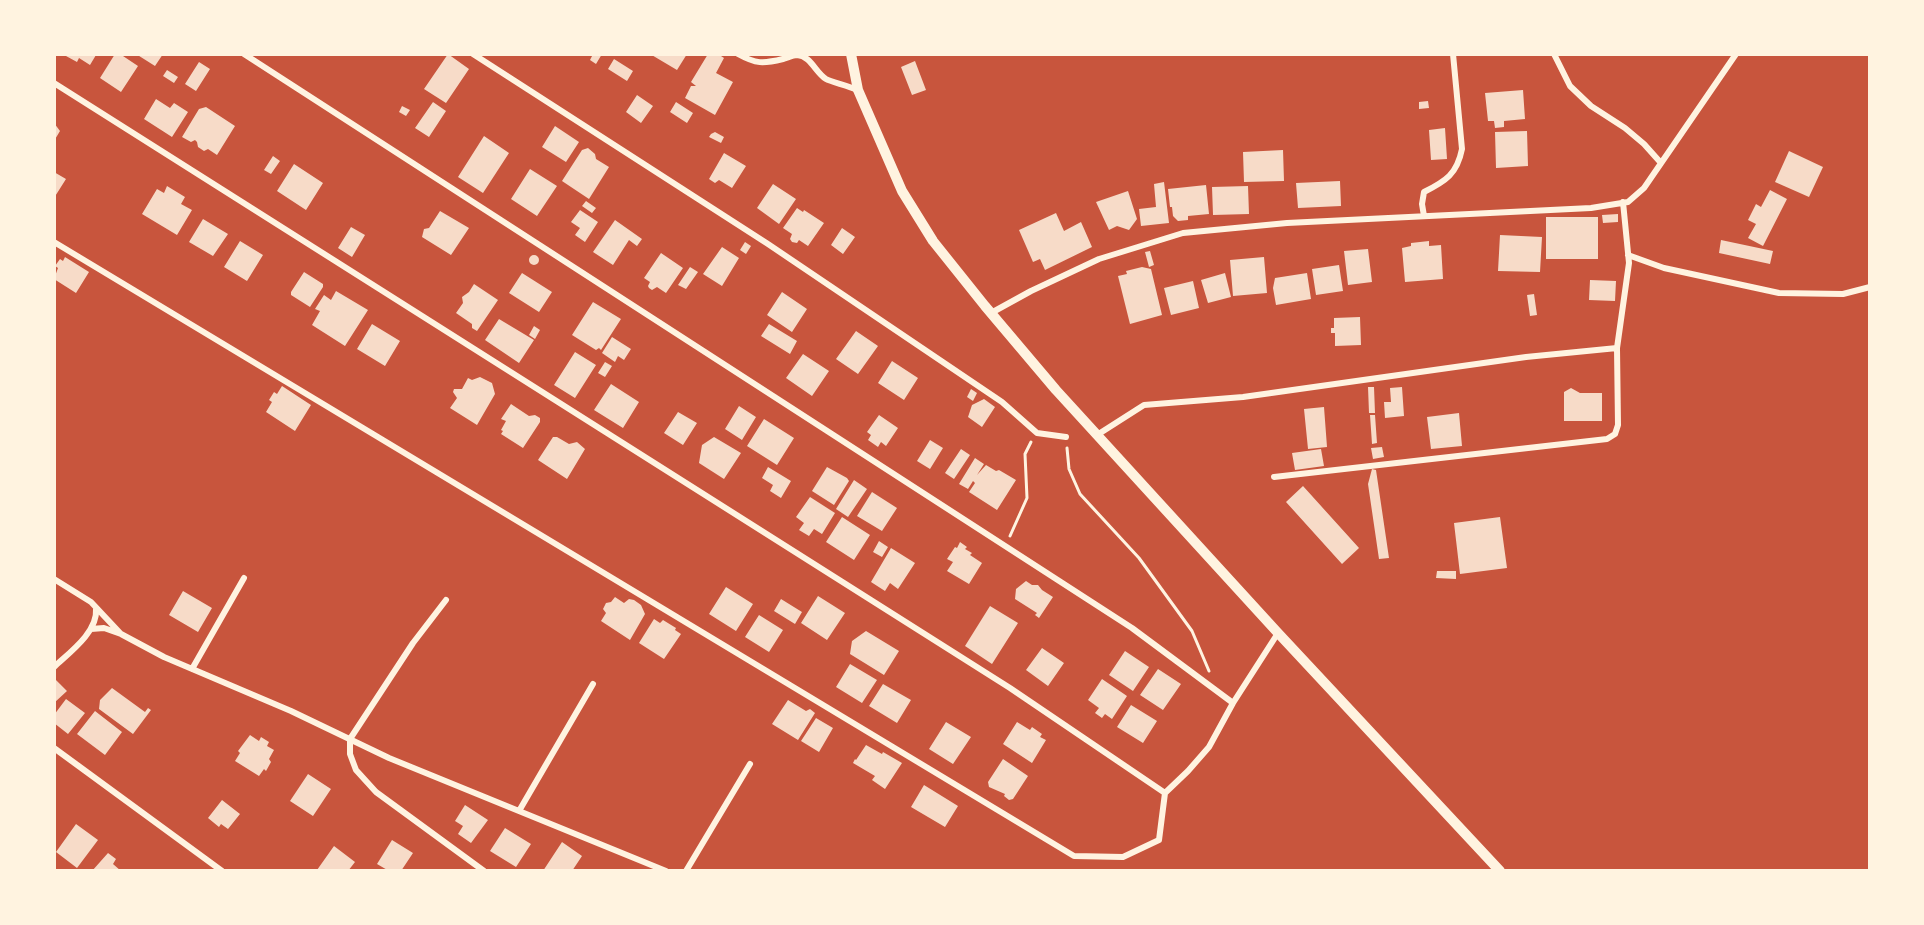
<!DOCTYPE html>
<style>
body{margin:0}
#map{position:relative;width:1924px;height:925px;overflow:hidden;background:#c8553d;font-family:"Open Sans",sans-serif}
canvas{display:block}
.frame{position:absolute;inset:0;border:56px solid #fff3e0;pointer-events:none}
</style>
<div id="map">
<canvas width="1924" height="925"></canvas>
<div class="frame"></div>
</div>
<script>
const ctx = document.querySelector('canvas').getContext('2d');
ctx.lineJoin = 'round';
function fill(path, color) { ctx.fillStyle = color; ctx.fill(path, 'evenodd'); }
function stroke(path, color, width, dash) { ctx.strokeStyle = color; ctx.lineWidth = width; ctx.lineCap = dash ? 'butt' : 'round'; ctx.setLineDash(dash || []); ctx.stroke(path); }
fill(new Path2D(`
 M67,54H94L96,55L90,65L79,58L77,62L66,56Z
 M115,54H120L138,66L121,92L100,78Z
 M136,54H163L155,66Z
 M448,54L469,69L446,103L424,89Z
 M593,54H602L596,64L590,60Z
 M650,54H687L677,70Z
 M708,54H718L724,58L716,73L733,82L715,115L685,98L691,86H696L691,82Z
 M614,59L633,71L627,81L608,69Z
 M915,61L926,90L912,95L901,67Z
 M199,62L210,69L196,91L185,84Z
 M167,70L178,77L174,83L163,76Z
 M1523,90L1525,119L1504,121V127L1495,128L1494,121H1488L1485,93Z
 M637,95L653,106L641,123L626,112Z
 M156,99L170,108L174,103L188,112L172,137L144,119Z
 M1428,101L1429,108L1419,109V102Z
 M433,102L446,111L429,137L415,128Z
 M676,102L693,113L687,123L670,112Z
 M402,106L410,110L406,116L399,112Z
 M206,107L235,126L217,155L208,149L204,151L198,147L197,142L195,140L191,142L182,137L199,109Z
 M54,123L60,131L54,141Z
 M555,126L579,142L566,162L542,147Z
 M1445,128L1447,159L1431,160L1429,130Z
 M1527,131L1528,166L1496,168L1495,132Z
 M715,132L724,137L721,143L709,137L711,134Z
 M484,136L509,153L483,193L458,177Z
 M588,148L595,154L596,159L609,167L589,199L562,181L582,150Z
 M1283,150L1284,181L1244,182L1243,152Z
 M1789,151L1823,167L1809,197L1775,182Z
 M724,153L746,166L732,188L719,180L715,183L709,179Z
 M273,156L280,161L271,174L264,170Z
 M294,164L323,183L306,210L277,191Z
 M530,169L557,186L537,216L511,199Z
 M54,172L66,179L54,198Z
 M1340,181L1341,206L1298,208L1296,183Z
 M1164,182L1169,223L1141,226L1139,209L1156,207L1154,184Z
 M773,184L796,199L779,224L757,208Z
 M1206,185L1209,214L1188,216V220L1178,221L1173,216L1172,207H1170L1168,189Z
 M167,186L185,197L181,204L192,210L177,235L142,214L157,189L164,193Z
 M1248,186L1249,214L1213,215L1212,187Z
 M1770,190L1787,199L1763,246L1748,238L1756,224L1748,220L1756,204L1761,207Z
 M1128,191L1137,219L1129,230L1117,226L1109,230L1096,202Z
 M586,201L596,208L592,213L582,206Z
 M797,208L803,212L804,210L824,223L808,246L799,240L797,243L792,242L790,239L792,234L783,228Z
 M580,210L598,222L585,242L575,235L580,228L571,222Z
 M440,211L469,228L451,255L422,237L424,229L429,228Z
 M1056,213L1064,231L1081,222L1092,247L1045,270L1040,259L1033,262L1019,230Z
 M1618,214V222L1603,223L1602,215Z
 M1546,217H1598V259H1546Z
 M203,219L228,234L213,256L189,242Z
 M615,220L642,239L637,246L629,240L613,265L593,252Z
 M351,227L365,235L352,257L338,248Z
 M842,228L855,237L843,254L831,245Z
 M1500,235L1542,237L1540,272L1498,271Z
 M1721,240L1773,251L1770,264L1719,253Z
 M240,241L263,255L247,281L224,267Z
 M1429,241V246L1441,245L1443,279L1405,282L1402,248L1411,246V243Z
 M745,242L751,246L746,254L740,250Z
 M722,247L739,258L722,286L703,274Z
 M1368,249L1372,282L1348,285L1344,251Z
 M1150,251L1154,265L1149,267L1145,252Z
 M661,253L683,268L666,293L657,287L652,290L649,288L648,286L650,282L644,278Z
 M529 260a5 5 0 1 1 10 0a5 5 0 1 1-10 0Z
 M65,257L89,272L76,293L54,279L58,268L55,266L60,259L63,261Z
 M1264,257L1267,293L1233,296L1230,260Z
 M1339,265L1343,291L1316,295L1312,269Z
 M690,267L698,272L686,289L678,285Z
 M1142,267L1151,269L1162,315L1130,324L1118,276L1127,274L1126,271Z
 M304,272L323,284V287L310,307L291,295V292Z
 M522,273L552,292L539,312L509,293Z
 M1225,273L1231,297L1208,303L1201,280Z
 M1307,273L1311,299L1276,305L1273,288L1275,278Z
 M1590,280L1616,281L1615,301L1589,300Z
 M1193,281L1199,308L1171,315L1164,288Z
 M474,284L498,300L477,331L472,328V324L456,313L463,303L462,297L469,292Z
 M336,291L368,310L345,346L312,325L320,311L315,309L324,295L331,300Z
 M782,292L807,309L792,332L767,315Z
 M1534,294L1537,315L1530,316L1527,295Z
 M593,302L621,319L601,350L599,348L596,350L572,335Z
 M1360,317L1361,345L1335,346V333H1331V328H1334V318Z
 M499,319L534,340L519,363L485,340Z
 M372,324L400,341L385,366L357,349Z
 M769,324L797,341L790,354L761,336Z
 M534,326L540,330L535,339L529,335Z
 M856,331L878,346L858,374L836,359Z
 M612,337L631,349L624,360L618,356L615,362L602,353Z
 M575,352L596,365L575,398L554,385Z
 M803,354L829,371L812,396L786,378Z
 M892,361L918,378L904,400L878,383Z
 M605,362L612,366L605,377L598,373Z
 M480,377L492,383L495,394L477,425L450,408L457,398L453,392L454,389H462L468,378L472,380Z
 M611,384L639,402L623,428L594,410Z
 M282,386L311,405L295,431L266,412L272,402L269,400L274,392L277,394Z
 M1368,387H1374L1375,413H1369Z
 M1402,387L1404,416L1385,418L1384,402H1391L1390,388Z
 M1571,388L1580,393H1602V421H1564V392Z
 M971,389L977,393L973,401L967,397Z
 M984,399L995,407L982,427L968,417L972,405Z
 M511,404L529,416L535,415L540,418V422L523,448L501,434L503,431L501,430L506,421L501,419Z
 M739,406L756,417L742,440L725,429Z
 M1324,407L1327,447L1308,449L1304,409Z
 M678,412L697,423L683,445L664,433Z
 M1459,413L1462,446L1431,449L1427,417Z
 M879,415L898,428L886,446L881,442L878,447L868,440L871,435L867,432Z
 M1370,415H1375L1377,443L1372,444Z
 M764,419L794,438L777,465L747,446Z
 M553,437H557L569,444L577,442L585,449L567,479L538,460Z
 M714,437L741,453L724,479L699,463L702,445Z
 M930,440L943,448L930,469L917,461Z
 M1382,447L1384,457L1373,459L1371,448Z
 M961,449L970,455L954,479L945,473Z
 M1321,449L1324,466L1295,470L1292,453Z
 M975,458L984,464L977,475L986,465L996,471L999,470L1016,480L997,510L969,492L975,483L973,481L968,489L959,484Z
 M768,467L791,481L781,498L770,491L773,485L762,478Z
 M827,467L847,478L849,481L834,505L812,491Z
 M1372,469L1376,470L1389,558L1379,559L1368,484Z
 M854,480L867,489L848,517L836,509Z
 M1303,486L1359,548L1342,564L1286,502Z
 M872,492L897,508L882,531L857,516Z
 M810,497L835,513L822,534L814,529L809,536L799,530L804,523L796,517Z
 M842,517L870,535L854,560L826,542Z
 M1500,517L1507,568L1460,574L1454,523Z
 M879,541L888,547L882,557L873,552Z
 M960,542L967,547L965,549L972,553L970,555L982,563L969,584L947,571L953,562L947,559L955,547L957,548Z
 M891,548L915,563L898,589L890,583L885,591L871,582Z
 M1437,571H1456V579L1436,578Z
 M1026,581L1032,585H1038L1042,590L1053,597L1039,618L1035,615L1037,613L1015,599L1016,589Z
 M726,587L753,604L736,631L709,614Z
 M183,591L212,608L198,632L169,615Z
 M818,596L845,613L827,640L801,623Z
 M615,597L624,603L629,599L634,600L641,605L645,614L630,640L601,621L606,613L603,609L606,603L611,602Z
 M781,599L802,612L795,624L774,611Z
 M990,606L1018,623L992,664L965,646Z
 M759,615L783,630L769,652L745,637Z
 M654,619L660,623L663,620L676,628L675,630L681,634L664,659L639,643Z
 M866,631L899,651L884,675L850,654L852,641Z
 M1042,648L1064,663L1048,686L1026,670Z
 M1125,651L1149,667L1133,691L1109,675Z
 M850,664L877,680L862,703L836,687Z
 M1158,669L1181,684L1163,710L1140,695Z
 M54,678L67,691L54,703Z
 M1102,679L1127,696L1112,719L1105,714L1102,718L1095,713L1099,708L1088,700Z
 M883,684L911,700L897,723L869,706Z
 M112,688L145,712L148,708L151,710L133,734L99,709L100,700Z
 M66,699L85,713L68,734L54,723V715Z
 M788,700L806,711L810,709L815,713L798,740L772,724Z
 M1131,705L1157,721L1143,743L1117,727Z
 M95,711L122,732L105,755L77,734Z
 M816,718L833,728L819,752L801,741Z
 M946,722L971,737L953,764L929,749Z
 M1017,722L1030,730L1032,727L1042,734L1040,737L1046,740L1032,763L1003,744Z
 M250,735L259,741L261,737L269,742L267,746L274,750L269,759L271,762L266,771L264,769L259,776L235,761L240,753L238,751Z
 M866,745L882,754L883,752L902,763L885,789L872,780L875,776L853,763L855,759L856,760Z
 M1003,759L1028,776L1013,799L1009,800L1004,796L1005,794L989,787L988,782Z
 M308,774L331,789L313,816L290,801Z
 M924,785L958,806L945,827L911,807Z
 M222,800L240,814L228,829L221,824L219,827L208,818Z
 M465,805L488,820L471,843L458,834L463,826L455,821Z
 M76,824L98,840L77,868L56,852Z
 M505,828L531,844L516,867L490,851Z
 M392,840L413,853L401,871H389L377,864Z
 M562,842L582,856L572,871H543Z
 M334,846L355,862L348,871H319L317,870Z
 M108,853L116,859L113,864L121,871H92Z`), '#f7dbc8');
stroke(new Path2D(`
 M1067,448L1069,469L1080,494L1139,558L1192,631L1209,671
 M1010,536L1027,498L1025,454L1031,442`), '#fff3e0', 3);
stroke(new Path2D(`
 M244,54L1132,628L1233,703
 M473,54L768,244L1002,402L1037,433L1066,437
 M738,54C756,64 763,64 783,59C787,58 793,55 797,55C811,56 815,72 826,79C831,82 850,86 857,90
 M1554,54L1570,86L1591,106L1625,128L1644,144L1661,163
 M54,83L1010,688L1165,793L1188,771L1209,747L1233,703L1278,633
 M1424,216L1422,204L1424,192C1446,181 1457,174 1462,149L1453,54
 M54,242L1074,856L1123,857L1159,840L1165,793
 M1628,255L1664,268L1779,293L1843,294L1870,287
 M991,313L1031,291L1099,259L1183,233L1287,223L1591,208L1628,202L1644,188L1736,54
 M1617,348L1629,263L1623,202
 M1097,435L1144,405L1243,397L1526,357L1617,348L1618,425L1615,434L1607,439L1274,477
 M54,579L91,602L121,634L164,657L291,711L389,758L666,871
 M446,600L413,643L350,739V754L356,770L376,792L484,871
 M91,629L104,628L121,634
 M54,667C69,653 98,632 96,609
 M192,669L244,578
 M54,748L222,871
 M519,811L593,684
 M686,871L750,764`), '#fff3e0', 6);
stroke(new Path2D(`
 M851,54L858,90L902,191L933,241L985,306L1056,390L1278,633L1500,871`), '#fff3e0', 10);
</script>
